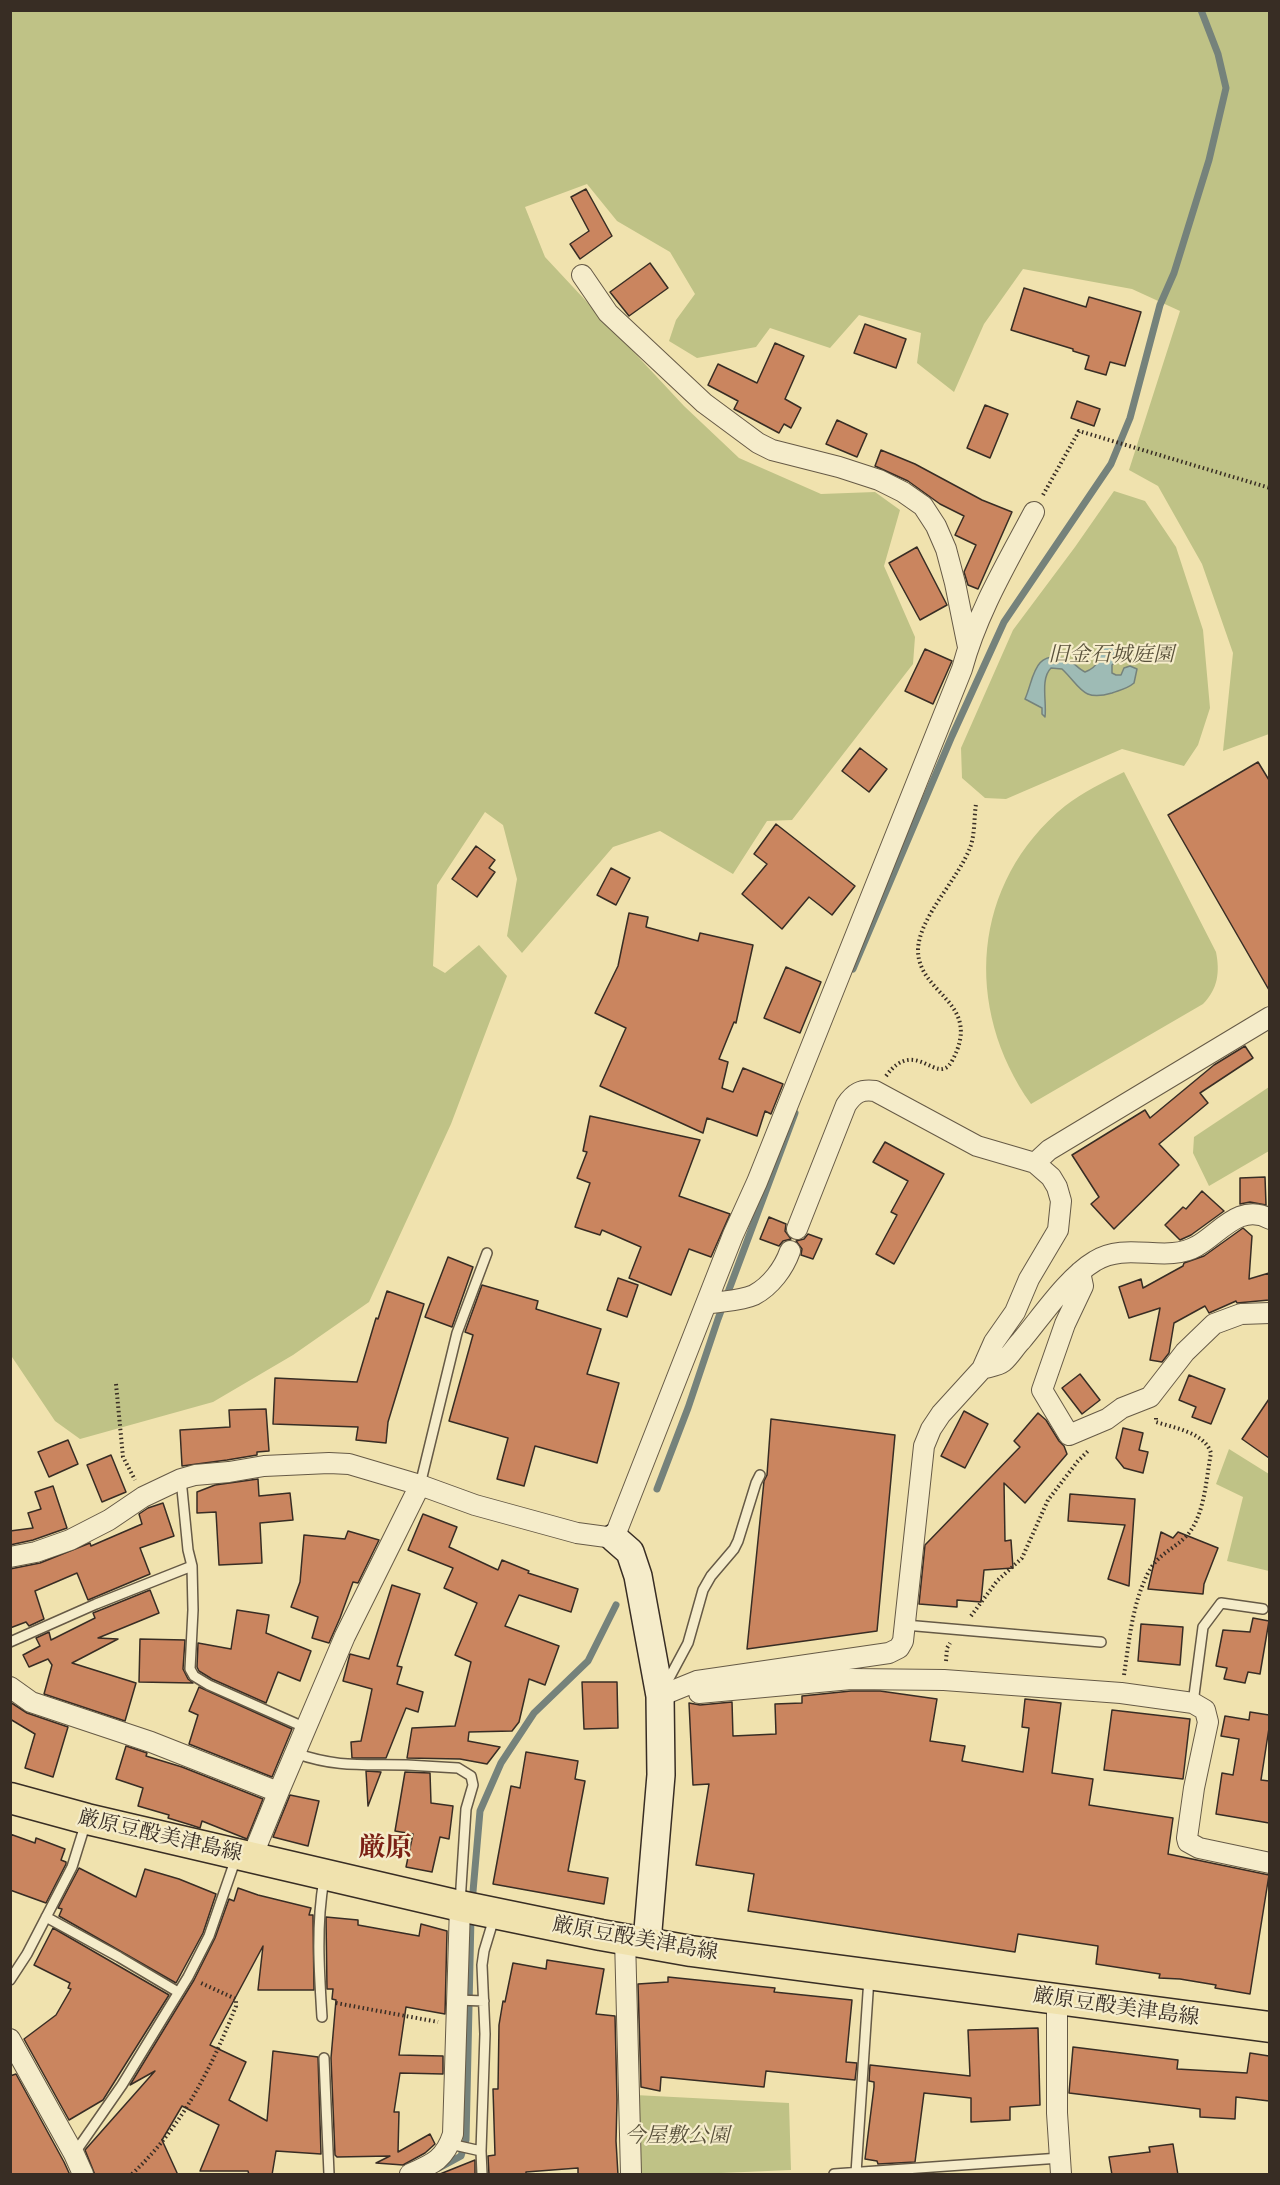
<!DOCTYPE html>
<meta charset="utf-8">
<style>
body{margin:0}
#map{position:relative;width:1280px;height:2185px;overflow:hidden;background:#f0e2ae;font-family:"EB Garamond",serif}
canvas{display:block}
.frame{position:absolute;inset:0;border:12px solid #382d24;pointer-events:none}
</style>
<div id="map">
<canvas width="1280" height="2185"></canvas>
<div class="frame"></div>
</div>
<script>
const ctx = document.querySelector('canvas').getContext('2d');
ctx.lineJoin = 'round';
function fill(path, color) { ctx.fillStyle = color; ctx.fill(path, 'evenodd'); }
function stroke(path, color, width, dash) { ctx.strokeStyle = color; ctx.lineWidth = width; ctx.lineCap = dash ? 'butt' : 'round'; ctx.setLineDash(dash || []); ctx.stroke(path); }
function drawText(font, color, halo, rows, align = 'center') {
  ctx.font = font + ' "EB Garamond","Noto Serif JP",serif'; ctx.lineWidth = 4.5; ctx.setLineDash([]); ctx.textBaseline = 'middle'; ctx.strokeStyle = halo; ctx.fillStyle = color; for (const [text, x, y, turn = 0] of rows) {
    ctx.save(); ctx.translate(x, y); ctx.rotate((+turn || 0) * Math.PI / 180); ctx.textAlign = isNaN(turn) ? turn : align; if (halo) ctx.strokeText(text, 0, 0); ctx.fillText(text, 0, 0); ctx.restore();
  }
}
fill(new Path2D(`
 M10,11H1269V734L1223,751L1233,653L1202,564L1158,486L1129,470L1180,311L1132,289L1023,269L984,324L954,392L917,363L921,333L859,315L830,348L770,328L756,347L697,358L669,341L676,320L695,294L670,252L617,221L587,184L525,207L545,257L684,406L739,458L821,494L875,492L900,510L884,566L915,637L913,664L792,820L767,821L733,874L660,831L613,847L522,953L507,936L517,879L503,825L485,812L437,885L433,966L445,973L479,945L507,976L451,1124L369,1302L293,1355L213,1402L80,1439L55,1421L10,1354Z
 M1114,491L1145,501L1176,547L1203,630L1210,708L1198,745L1184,766L1122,749L1006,799L985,798L962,778L961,748L1013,630L1075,547Z
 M1124,772L1216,952C1220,972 1218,989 1203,1004L1031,1104C963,1008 971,883 1065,806C1083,792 1104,782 1124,772Z
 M1269,1087V1151L1209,1186L1193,1153L1194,1137Z
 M1229,1449L1269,1474V1571L1227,1561L1243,1497L1216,1484Z
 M635,2095L789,2103L791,2170L698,2174H638Z`), '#bfc286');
const water = new Path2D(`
 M1108,644L1125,655L1126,661L1118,660L1112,665V673L1116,675H1121L1124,668L1130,666L1137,669L1134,683C1127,689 1120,690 1112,693C1082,702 1081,687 1062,669L1051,668C1040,679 1047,702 1045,717L1042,714V708L1025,699C1034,679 1033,649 1066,659C1073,661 1078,669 1085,672C1098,667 1101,659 1098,646Z`);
fill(water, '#9ebbb5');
stroke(water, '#75827b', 1.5);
stroke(new Path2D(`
 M853,969L952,736L1004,622L1111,464L1130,418L1160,305L1174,273L1209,160L1226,88L1218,54L1201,10
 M657,1489L688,1408L718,1319L795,1113
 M472,1903L480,1811L501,1763L534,1713L588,1661L616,1605
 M439,2168L461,2156L466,2140L471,1917`), '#75827b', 7);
const building = new Path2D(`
 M586,189L612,236L580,259L570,244L589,231L571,197Z
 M650,263L668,288L629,316L610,292Z
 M1024,288L1086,307L1089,297L1141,312L1125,366L1110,362L1106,375L1085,369L1089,356L1073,351V349L1011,330Z
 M865,324L906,339L896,368L854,353Z
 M775,343L804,356L785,399L801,408L791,428L784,424L779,433L734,409L738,401L708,385L718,364L757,383Z
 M1077,401L1100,409L1094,426L1071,418Z
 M985,405L1008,414L990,458L967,448Z
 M837,420L867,434L857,457L826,444Z
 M881,450L915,464L982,500L1012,512L978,589L968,585L964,572L976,545L955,535L964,516L940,504L908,481L875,466Z
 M917,547L947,605L920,620L889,563Z
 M925,649L952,661L933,704L905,691Z
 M860,748L887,769L869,792L842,771Z
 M1258,762L1269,780V990L1168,815Z
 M776,824L855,886L832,915L809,897L782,929L742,894L767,864L754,854Z
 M476,846L495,860L489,868L495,872L477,897L452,879Z
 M611,868L630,878L616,905L597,895Z
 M629,913L648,917L646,927L698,941L700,933L753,945L736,1023L734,1022L719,1059L728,1062L722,1088L733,1092L743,1068L783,1084L771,1114L765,1111L757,1136L707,1118L703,1133L600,1086L626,1028L595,1013L618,966Z
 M786,967L821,982L800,1033L764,1018Z
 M1245,1046L1253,1058L1200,1093L1208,1103L1159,1144L1179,1165L1114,1229L1091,1204L1099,1197L1072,1155L1145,1110L1150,1118L1214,1065Z
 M590,1116L700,1140L679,1196L730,1214L711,1257L689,1249L671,1295L629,1278L641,1247L602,1230L600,1235L575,1227L590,1183L577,1178L587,1152L583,1151Z
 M885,1142L944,1174L894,1264L876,1254L897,1215L891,1212L908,1181L873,1162Z
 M1265,1177L1266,1205L1250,1202L1240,1204V1178Z
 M1202,1191L1224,1211L1191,1235L1180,1240L1165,1225L1183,1207L1186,1209Z
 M769,1217L786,1224L785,1231L791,1239L783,1241L779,1246L760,1239Z
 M1243,1228L1252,1236L1249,1279L1269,1273V1300L1237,1303L1236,1301L1209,1313L1205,1306L1174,1323L1169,1353L1162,1362L1150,1360L1160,1308L1129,1318L1119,1287L1141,1279L1143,1288L1183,1266L1184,1263L1204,1256Z
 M808,1234L822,1239L813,1259L801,1255L802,1249L796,1241L804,1239Z
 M448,1257L473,1267L452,1327L425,1317Z
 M618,1278L638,1285L627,1317L607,1310Z
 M482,1285L538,1301L536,1309L601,1329L587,1374L619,1383L597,1463L535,1446L524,1486L497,1479L508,1438L449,1421L473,1335L465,1332Z
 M387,1291L424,1304L388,1422L386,1443L356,1440L358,1427L273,1424L275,1378L357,1382L376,1318L378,1319Z
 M1080,1374L1100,1400L1082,1414L1062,1388Z
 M1189,1375L1225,1389L1211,1424L1192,1417L1196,1407L1179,1400Z
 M1269,1399V1458L1242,1439Z
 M266,1409L269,1451L257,1452V1455L227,1460L182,1466L180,1430L230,1427L229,1410Z
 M964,1411L988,1424L965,1468L941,1456Z
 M1038,1413L1046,1420L1059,1441L1064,1446L1067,1454L1025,1503L1004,1483L1005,1541L1011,1540L1013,1568L984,1570L981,1602L957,1600V1607L919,1604L925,1545L1020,1447L1014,1441Z
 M771,1419L895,1435L877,1631L747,1649L764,1481L767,1475Z
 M1123,1428L1143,1433L1139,1450L1148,1452L1143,1473L1124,1468L1116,1458Z
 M68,1440L78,1464L49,1477L38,1452Z
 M111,1455L126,1492L102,1502L87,1465Z
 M258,1479L259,1496L290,1493L293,1520L260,1523L262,1563L219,1565L216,1512L197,1513V1492L215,1485Z
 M53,1486L67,1528L33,1540L10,1545V1531L33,1528L28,1513L41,1509L35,1492Z
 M1070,1494L1135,1499L1129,1586L1108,1579L1125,1525L1068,1521Z
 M163,1503L174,1536L140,1548L150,1574L88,1600L77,1573L35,1591L44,1619L29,1626L26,1622L10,1628V1569L40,1563L90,1543L91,1546L142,1524L139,1514L148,1508Z
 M423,1514L457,1527L449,1547L498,1570L502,1560L529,1571L528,1573L578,1589L571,1612L519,1595L505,1626L559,1646L545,1685L529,1679L519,1722L512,1731L469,1732L468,1741L500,1747L487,1764L460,1759L407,1758L412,1728L455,1726L471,1662L455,1655L477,1603L444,1588L453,1568L408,1550Z
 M348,1531L379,1540L358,1583L353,1582L340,1618L329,1643L312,1638L318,1617L291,1607L300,1582L304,1535L345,1539Z
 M1161,1532L1173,1538L1178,1532L1218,1548L1204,1584L1203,1594L1148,1589Z
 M392,1585L420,1594L397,1666L402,1667L397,1684L423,1692L418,1712L406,1708L386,1758H352L351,1742L361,1741L372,1689L343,1681L350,1654L369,1659Z
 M150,1590L159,1613L98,1638L118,1639L72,1663L136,1683L125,1721L44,1694L52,1665L48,1659L29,1667L23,1655L40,1646L36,1638L49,1632L51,1640L95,1618L93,1613Z
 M237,1610L269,1615L266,1633L311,1651L300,1681L278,1672L266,1703L212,1679L199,1671L197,1667L198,1643L231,1649Z
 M1253,1618L1269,1621L1260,1674L1248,1672L1245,1683L1224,1679L1227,1668L1216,1666L1223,1630L1250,1632Z
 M1141,1624L1183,1627L1180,1665L1138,1661Z
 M140,1639L185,1640L183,1669L188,1679L193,1683L139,1682Z
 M582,1682H617L618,1728L584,1729Z
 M199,1687L292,1729L272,1777L189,1744L198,1715L189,1711Z
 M851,1691H880L937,1699L930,1741L965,1746L962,1761L1023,1772L1029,1728L1022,1727L1025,1699L1061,1703L1052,1773L1093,1779L1089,1805L1173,1818L1168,1854L1269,1875L1250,1994L1215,1988L1216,1985L1180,1979L1159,1978L1160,1974L1096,1964L1098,1946L1018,1934L1015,1952L748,1911L754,1874L696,1865L709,1784L693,1785L689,1703L700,1705L732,1702L733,1736L776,1734L775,1704L802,1703V1696Z
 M10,1702L27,1713L68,1727L53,1777L25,1768L35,1734L10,1719Z
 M1112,1710L1190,1719L1183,1779L1104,1770Z
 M1250,1712L1269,1715V1728L1261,1780L1269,1781V1823L1216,1814L1222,1773L1233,1775L1239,1739L1221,1736L1225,1716L1249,1720Z
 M126,1746L147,1753L146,1756L182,1767L263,1799L247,1839L202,1821L200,1828L191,1825L168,1818L169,1815L138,1806L143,1788L116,1779Z
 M526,1752L578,1761L575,1779L585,1781L568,1871L608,1878L604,1904L493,1884L511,1786L520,1788Z
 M366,1771L381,1772L368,1806Z
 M405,1772L430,1773L431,1803L453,1806L449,1839L440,1837L432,1872L406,1867L413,1834L395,1831Z
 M290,1795L319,1801L308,1846L273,1837Z
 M10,1834L35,1843L36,1838L65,1849L61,1860L66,1862V1864L46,1903L10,1890Z
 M79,1868L136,1897L145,1869L179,1879L216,1894L203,1933L176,1983L59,1916L62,1909L58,1908Z
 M238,1888L258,1895L311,1908L309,1915H313L314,1990H258L263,1946L210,2045L246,2062L229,2100L267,2121L273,2051L318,2057L321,2154L276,2151L272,2175H249L248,2171H200L219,2125L182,2106L162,2140L178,2175H95L85,2150L155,2071L130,2085L194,1980L215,1938L229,1899L234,1901Z
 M326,1917L358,1920V1925L419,1936L421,1924L447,1931L445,2014L406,2007L399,2055L443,2056V2074L400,2073L394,2112H399L398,2152L430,2134L435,2144L425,2153L403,2165L376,2163L390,2156L337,2157L335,2155L331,2058L336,2000L332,1999L333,1989H327Z
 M53,1928L169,1995L103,2100L69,2120L24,2039L56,2015L71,1989L68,1988L70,1983L34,1965Z
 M547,1960L604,1969L596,2014L615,2016L617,2100L616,2141L618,2175H578V2168L526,2172V2175H489L488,2156L495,2155L493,2089H498L499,2025L503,2001L505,2002L513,1963L546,1969Z
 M668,1977L775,1988L774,1992L852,2000L846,2062L857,2063L855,2080L766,2071L764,2087L661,2077L660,2091L641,2087L638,1984L668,1982Z
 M1038,2028L1040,2105L1010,2107V2120L971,2122V2098L924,2093L915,2162L878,2164L877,2161L865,2159L874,2087V2082L869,2081L870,2065L970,2076L968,2030Z
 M1073,2047L1178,2060L1177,2069L1247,2073L1250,2053L1269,2056V2101L1236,2097L1235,2119L1200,2117V2109L1069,2093Z
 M16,2074L64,2162L70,2175H10V2076Z
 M1173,2144L1178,2175H1112L1109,2157L1150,2152L1149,2147Z
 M475,2160V2175H441L440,2174Z`);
fill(building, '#ca855f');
stroke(building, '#382d24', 1.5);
const lane = new Path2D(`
 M181,1479L188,1550L192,1566L193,1610L190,1669L194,1676L209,1685L306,1728
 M420,1485L457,1333L487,1253
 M905,1625L1101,1642
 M10,1642L96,1604L192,1566
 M665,1686L688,1643L703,1590L711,1576L734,1549L738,1541L756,1483L760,1475
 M1193,1703L1203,1627L1221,1603L1263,1609
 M295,1753C338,1768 363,1764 407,1765C424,1766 441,1767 458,1768L471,1776L473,1785L466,1809L460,1903
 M46,1917L119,1957L178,1992
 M10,1980L27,1954L72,1867L86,1822
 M457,2000L484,2001
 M322,2017C319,1970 316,1925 324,1879
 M324,2058L329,2174
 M450,2144L481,2151
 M74,2154L122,2085L188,1977L209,1936L236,1858
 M856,2173L869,1978
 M482,2174L481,2151L485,2034L482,1965L484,1951L494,1918
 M834,2174L1060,2158`);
const street = new Path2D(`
 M582,275L608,313L704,403L758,443L772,450L839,467L879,480L903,492L923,506L936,526L946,549L955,583L968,647
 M1035,1163L1049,1150L1270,1017
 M1080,1272L1083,1286L1065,1324L1042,1390L1069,1435L1107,1419L1122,1408L1150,1397L1185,1352L1214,1324L1241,1314L1270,1313
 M706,1304C721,1301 741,1301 754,1295C771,1286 784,1268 790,1251
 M982,1369C988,1367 998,1366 1003,1362C1010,1356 1015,1347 1021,1341C1042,1316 1068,1277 1095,1261C1127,1241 1166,1264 1197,1246C1219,1234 1240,1202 1270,1219
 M10,1557L36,1552L70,1540L109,1520L143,1497L181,1479L195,1475L229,1472L264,1466L329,1463L349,1464L420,1485L475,1505L577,1533L614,1538L733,1235L757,1182L962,669C977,613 1007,563 1034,512
 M10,1687L31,1702L151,1742L273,1790
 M699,1693L851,1679L944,1680L1121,1693L1193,1703L1205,1710L1208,1722L1194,1788L1187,1838L1188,1842L1199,1848L1270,1863
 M660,1696L697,1681L889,1653L899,1648L903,1641L924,1446L931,1429L941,1414L982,1369L994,1342L1015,1312L1029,1279L1058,1230L1061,1201L1057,1187L1051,1177L1035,1163L977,1146L875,1091C861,1089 854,1093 846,1105L797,1229
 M252,1857L279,1791L345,1636L420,1485
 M625,1938L631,2174
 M1057,1999V2113L1061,2174
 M10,2039L74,2154L83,2174
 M410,2174C433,2164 445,2159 453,2134L460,1906`);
const secondary = new Path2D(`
 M614,1538L630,1552L638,1576L660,1696L661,1775L647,1942`);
const primary = new Path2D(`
 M10,1798L87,1819L460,1906L601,1935L691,1951L1270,2027`);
stroke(lane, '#665a46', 12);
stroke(street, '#665a46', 22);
stroke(secondary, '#382d24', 30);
stroke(primary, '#382d24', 33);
stroke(new Path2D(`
 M1043,495L1079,431L1270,488
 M886,1076C916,1035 937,1088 952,1061C984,1002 919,995 918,951C918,917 960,878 971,845C975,832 974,817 976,804
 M116,1384L123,1457L135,1480
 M971,1616L997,1581L1022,1558L1048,1500L1078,1461L1089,1450
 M946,1661L947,1648L950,1643
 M1124,1675C1129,1642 1132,1606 1147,1575C1158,1552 1175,1550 1189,1533C1205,1512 1206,1479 1211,1453C1205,1433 1175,1428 1156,1422V1415
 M336,2003L438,2022
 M132,2174C182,2127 211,2069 236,2006V1999L201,1983`), '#382d24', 4, [1.5, 3]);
stroke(lane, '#f5ecca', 9);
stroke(street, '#f5ecca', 20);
stroke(secondary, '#f5ecca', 27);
stroke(primary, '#f0e2ae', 30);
drawText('italic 21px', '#5a523c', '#f5ecca', [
 ["旧金石城庭園",1111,655],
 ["今屋敷公園",677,2136]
]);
drawText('21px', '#382d24', '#f5ecca', [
 ["厳原豆酘美津島線",160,1836,13],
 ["厳原豆酘美津島線",635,1939,10],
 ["厳原豆酘美津島線",1116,2007,8]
]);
drawText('bold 27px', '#7a1f14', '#f5ecca', [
 ["厳原",385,1849]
]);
</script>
